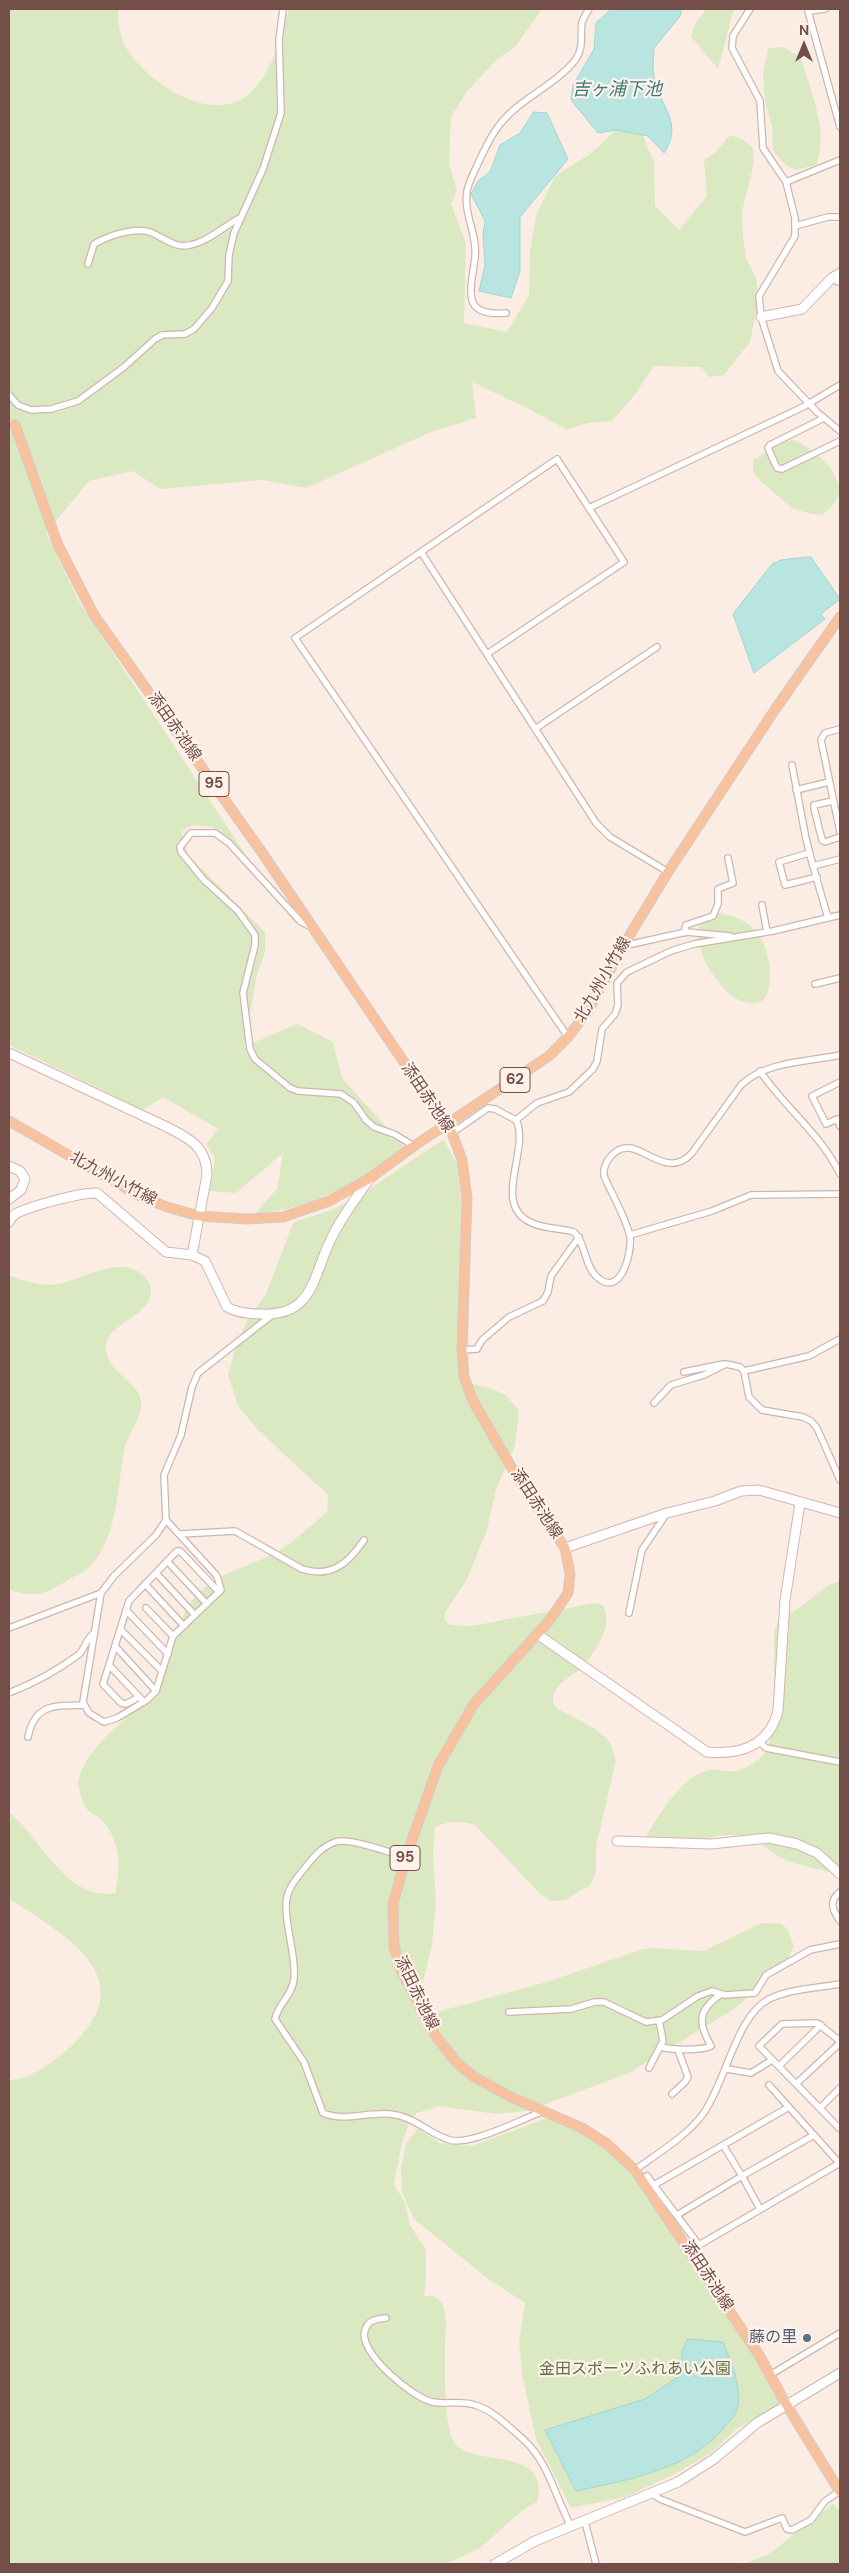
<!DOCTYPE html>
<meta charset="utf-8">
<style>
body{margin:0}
#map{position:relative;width:849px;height:2573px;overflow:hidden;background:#fcede4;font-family:"DM Sans",sans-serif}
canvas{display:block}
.frame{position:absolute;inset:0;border:10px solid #744f4a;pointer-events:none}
.north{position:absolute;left:779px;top:20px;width:50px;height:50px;-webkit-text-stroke:4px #fff2eb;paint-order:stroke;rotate:0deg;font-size:14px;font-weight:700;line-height:20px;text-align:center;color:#744f4a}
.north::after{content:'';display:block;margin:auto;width:18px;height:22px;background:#744f4a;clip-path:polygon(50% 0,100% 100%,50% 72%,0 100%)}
</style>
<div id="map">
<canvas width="849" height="2573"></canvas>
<div class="frame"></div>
<div class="north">N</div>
</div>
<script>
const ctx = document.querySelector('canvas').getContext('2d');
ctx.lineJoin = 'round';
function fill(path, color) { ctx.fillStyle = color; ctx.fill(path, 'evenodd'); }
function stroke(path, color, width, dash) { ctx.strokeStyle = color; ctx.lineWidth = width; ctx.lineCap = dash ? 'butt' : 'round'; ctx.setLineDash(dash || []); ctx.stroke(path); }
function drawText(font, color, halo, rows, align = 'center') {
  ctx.font = font + ' "DM Sans","Noto Sans JP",sans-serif'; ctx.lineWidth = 4.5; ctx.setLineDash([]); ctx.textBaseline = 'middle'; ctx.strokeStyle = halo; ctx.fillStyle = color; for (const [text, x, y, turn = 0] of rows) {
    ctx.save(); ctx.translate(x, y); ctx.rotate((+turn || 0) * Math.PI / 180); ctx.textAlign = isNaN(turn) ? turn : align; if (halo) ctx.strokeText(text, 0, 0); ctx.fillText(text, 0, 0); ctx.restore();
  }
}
fill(new Path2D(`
 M9,9H118C118,22 119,37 127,49C148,83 212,126 249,94C273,72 280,38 289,9H542L515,47L496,60L466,93L451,117L449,164L457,191L451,204L466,243L464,323L507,332L529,295L530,251L536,215L555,176L589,155L616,130L636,120L654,162L655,206L679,230L707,196L704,160L715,153L730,135L742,139L753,148L754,163L742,212L743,235L746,258L757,280V307L750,342L724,375L709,377L701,367L654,366L634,396L612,421L587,423L567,430L531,410L472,382L476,418L429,433L306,488L263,480L160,489L133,471L89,481L46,533L80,603L246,855L212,827L192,825L181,832L189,856L265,932V952L257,975L244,1047L297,1024L333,1042L342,1078L405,1148C359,1181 313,1209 255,1214L277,1189L283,1153L236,1193L210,1191L215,1158L206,1144L218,1129L163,1097L143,1110L9,1045Z
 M706,9H734L718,69L691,37L695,24Z
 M783,47L801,58C810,91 830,132 816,165L796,170L786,166L773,150L772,127L765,102L763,73L768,48Z
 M794,440C812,448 838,468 839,490C839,501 830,508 822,515L811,514L792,508L760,481L753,471V460L783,442Z
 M719,913C741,917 756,925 765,947C772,965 777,1014 743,1002C718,993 684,939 704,915Z
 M444,1140L457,1164L461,1200L458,1365L464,1382L493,1389L507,1396L518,1410V1421L515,1446L496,1489L487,1530L467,1579L445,1613L444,1619L450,1625L471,1626L595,1603L603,1605C614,1626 595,1653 581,1668C568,1680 553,1683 553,1703L558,1709L594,1728L605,1737L610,1742L616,1760L596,1847V1873L590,1885L565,1900L550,1901L539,1893L475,1825C464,1821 445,1820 435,1828L433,1854L436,1903L432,1945L420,1993L419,1999L425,2011L437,2012L550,1981L640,1950L651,1948L703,1951L762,1923L782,1924L788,1930L794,1946L786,1963L734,2009L629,2073L527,2111L496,2114L440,2106L417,2113L409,2124L402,2143L394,2184L405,2203L410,2225L426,2250V2280L424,2296C430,2296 437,2296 441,2302C449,2314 445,2333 445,2347C445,2370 444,2418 452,2438C464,2471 553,2442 537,2502L523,2510L480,2548L446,2564H9V2080C32,2079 55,2061 71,2046C145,1978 64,1934 9,1899V1812C41,1838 66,1901 115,1893C121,1870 120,1843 105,1824C93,1809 86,1817 80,1793C80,1789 78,1785 78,1782C86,1743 133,1719 154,1688C170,1662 177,1614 197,1595C220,1572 245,1568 273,1554C292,1544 310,1526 327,1512L328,1495L258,1430L238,1406L228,1375L235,1349L247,1320L266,1294L293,1223C308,1217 325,1213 340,1206C377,1187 409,1160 444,1140Z
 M125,1267C145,1270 160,1288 145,1306C134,1321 105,1327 106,1349C107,1372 138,1380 141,1401C143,1417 127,1435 124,1451C117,1488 118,1544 85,1571C80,1574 74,1577 68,1580C44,1595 37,1598 9,1590V1275C22,1281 43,1287 58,1284C81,1279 100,1266 125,1267Z
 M840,1581V1874C823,1870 792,1865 778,1856C755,1843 762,1836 731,1835C701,1834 675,1858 646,1844L645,1839C658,1816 679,1780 705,1771C723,1765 730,1779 752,1764C755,1761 762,1758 764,1754C779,1733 773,1660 774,1633L777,1623L784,1616L795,1611L827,1586Z
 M550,2117C588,2135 614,2152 641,2185L736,2325L780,2399L781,2404L738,2428L711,2453L675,2474L625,2497L571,2508L536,2439L523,2379L519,2342L525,2303L487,2278L414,2219L402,2192L401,2168L406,2143L418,2129L440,2143L472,2146Z
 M833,2504L840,2511V2564H743L769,2554Z`), '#dbe9c3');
const water = new Path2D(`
 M612,9H681V15L654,48C654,57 652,67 654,76C658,106 685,121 664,153L648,136L616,130L598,133L571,100L573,85L594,49L596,23Z
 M534,112L547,113L568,159L520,217V271L511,298L479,291L485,265L483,235L485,221L471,194L478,181L490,172L500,145L520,133Z
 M811,557L840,599L821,614L825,619L754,673L733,614L772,564L781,560Z
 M688,2339L723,2342C731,2363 744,2390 736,2412C735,2416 730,2421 727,2424C693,2469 628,2480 576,2491L545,2430L645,2399L682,2374V2352Z`);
fill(water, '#b9e5e1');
stroke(water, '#a0d6d2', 1);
const street = new Path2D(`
 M750,9L733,36L732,48L760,101L763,148L786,182L795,218V236L759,296L761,317L778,371L817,412L840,431
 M825,9L808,11L840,127
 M786,182L840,160
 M795,226L828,217H840
 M88,264L94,244C108,236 133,227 150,232C163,237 175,249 190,245C207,242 223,227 238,219
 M832,278L838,282L840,281
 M506,313C460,317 471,290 475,258C478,235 463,214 467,191C469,180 476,169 480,159C486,147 492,133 501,123C522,97 556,85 576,59C584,47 580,35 582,22C583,18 587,13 589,9
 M9,395L18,405L31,410L51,409L78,401L124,367L155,339L162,335L185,334L194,329L212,308L228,281L229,255L234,233L263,169L281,113L279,40L283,9
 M824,418L770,445L768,448L777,468L782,469L840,441
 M589,508L803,407L840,385
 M421,552L596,823L610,837L668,872
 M487,654L624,562L557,459L295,638L568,1037
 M535,729L657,647
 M840,729L825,733L821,740L840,832
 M792,765L806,839L813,866
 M796,790L829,782
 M833,801L814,805V808L822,840L825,842L840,837
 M809,853L779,862L785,885L817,877
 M762,905L767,932
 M828,918L813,866L840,859
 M311,927L300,921L229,843L215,833H191L180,847L181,852L204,880L238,911L255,935V945L243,993L250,1049L255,1059L290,1088L298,1091L341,1094L354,1103L366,1120L374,1127L394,1134L414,1146
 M684,933L686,925L713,916L718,904V889L733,883L728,858
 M623,946L686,932L730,936
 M815,984L840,978
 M760,1071C784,1107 821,1134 840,1174
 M840,1082L812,1096L826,1124L837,1119L840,1126
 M516,1120L537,1103L569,1092L593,1069L597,1061L602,1029L615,1014L618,1005L617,983L627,972L671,951L694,944L773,931L840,915
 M452,1133L488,1108L495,1109L516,1120C531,1149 490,1205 532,1223C545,1229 560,1228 574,1232C586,1244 584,1264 596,1276C620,1300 632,1254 630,1237C626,1217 612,1195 604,1176C603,1168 606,1161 612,1155C636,1129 663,1185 692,1153L741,1085C767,1061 806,1062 840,1055
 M630,1235L712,1211L751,1195L840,1194
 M462,1350L477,1349L482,1340L509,1317L543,1301L548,1292L551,1276L579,1237
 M744,1371L809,1356L840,1339
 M684,1372L723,1364
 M654,1403L671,1385L704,1375L726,1364L740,1367L744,1371L749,1397L762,1410L803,1417L811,1421L817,1428L840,1480
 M166,1520L217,1576L221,1590L173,1636L156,1691L147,1700L117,1718L104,1722L89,1713L83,1702L101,1593L114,1576L156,1535L166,1520L164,1475L181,1435L192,1387L198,1373L272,1315
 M180,1534L235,1531L302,1569C331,1578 348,1564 364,1540
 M167,1561L207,1604
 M156,1573L195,1615
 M145,1584L184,1626
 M146,1608L173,1636
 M126,1610L168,1654
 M629,1613L642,1550L667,1513
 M9,1628L101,1593
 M120,1629L162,1671
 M115,1646L156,1691
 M109,1665L103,1684L121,1703L126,1704L139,1697
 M9,1693C34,1683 57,1671 78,1655C85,1650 84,1641 94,1633
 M144,1702L109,1665L129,1601L177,1551H180L219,1592
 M28,1737C35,1703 55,1706 84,1705
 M760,1742L766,1748L840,1762
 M406,1857C390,1853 349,1837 335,1842C321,1847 312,1859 304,1869C294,1881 286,1891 286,1906C286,1931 296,1954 294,1979C292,1996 278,2004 275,2019L304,2062L323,2113C345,2122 366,2112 390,2114C415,2116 428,2134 450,2140C470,2146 522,2119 544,2111
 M840,1892C828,1901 833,1911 840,1921
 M509,2012L571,2009L595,2002H604L646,2022L662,2020L698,1996L712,1991L725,1995L755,1993L766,1975L798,1957L810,1950L840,1944
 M840,2041L817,2023L782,2024L759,2046L840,2129
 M661,2047C673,2050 700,2051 711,2046C698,2023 697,2011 721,1994
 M779,2066L821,2025
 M649,2068L663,2041L659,2020
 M727,2069L751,2073L772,2060
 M796,2084L840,2043
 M769,2085L840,2164
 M672,2094L685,2082L688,2077L678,2050
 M820,2108L840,2088
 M635,2170C658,2153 687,2136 703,2114C726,2082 736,2016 769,1999C790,1989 817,1988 840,1984
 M647,2176L699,2245L840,2163
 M654,2185L789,2107
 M760,2209L742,2176L814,2135
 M677,2215L742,2176L723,2145
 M386,2318C376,2319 368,2320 365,2330C357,2352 414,2399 433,2402C447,2405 461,2400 475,2405C493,2410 510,2428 524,2440C549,2463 555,2497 571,2526
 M770,2375L840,2333
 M651,2493L660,2499L745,2532L782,2518L787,2529L792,2530L811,2520L825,2501L840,2491
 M585,2522L596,2564`);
const secondary = new Path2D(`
 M761,317L802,309L832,278L840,273
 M9,1053L167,1127C189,1138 207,1147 207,1175L192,1255
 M9,1166L20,1171L25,1179L21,1190L9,1199
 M9,1222C11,1218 13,1215 17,1213C32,1206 81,1192 97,1193L166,1252L192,1255L205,1261L227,1307C237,1313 249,1314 261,1314C315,1317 313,1273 332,1237C342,1216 357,1197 370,1178
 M565,1548L667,1513L715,1501L741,1491L759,1490L840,1513
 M537,1634L707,1752C740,1755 769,1746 778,1711L785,1600L800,1503
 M617,1841L711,1844L769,1838L797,1844L817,1853L840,1874
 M495,2564L535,2541L678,2482L714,2459L757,2423L840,2373`);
const primary = new Path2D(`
 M15,425L58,545L94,615L263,854L452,1133L462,1160L467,1198L462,1350L464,1377L473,1401L517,1477L565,1548L570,1574L568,1593L549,1621L474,1704L438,1766L406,1857L393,1904L394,1947L402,1972L435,2035L456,2062L474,2077L511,2097L582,2128L607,2144L635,2170L759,2355L786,2404L840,2492
 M9,1121L140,1196L167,1207L199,1216L247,1219L283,1217L329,1201L370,1178L414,1146L549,1056L568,1037L587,1012L623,946L668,872L776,708L840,617`);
stroke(street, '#cfb5ae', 8);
stroke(secondary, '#d5b5ad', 11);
stroke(primary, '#d5cac9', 11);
stroke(street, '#fff', 5.5);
stroke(secondary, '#fff', 9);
stroke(primary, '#f9c29e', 9);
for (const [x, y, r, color] of [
 [807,2338,5,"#5c6f8a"]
]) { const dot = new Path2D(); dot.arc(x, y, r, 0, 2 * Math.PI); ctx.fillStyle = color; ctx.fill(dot); stroke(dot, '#fff2eb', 2); }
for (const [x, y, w] of [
 [214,784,30],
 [515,1080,30],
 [405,1858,30]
]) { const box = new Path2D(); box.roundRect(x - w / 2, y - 12.5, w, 25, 4); ctx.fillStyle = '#fff2eb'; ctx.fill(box); stroke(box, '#744f4a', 1); }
drawText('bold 15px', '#744f4a', null, [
 ["95",214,784],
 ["62",515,1080],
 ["95",405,1858]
]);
drawText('16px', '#744f4a', '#fff2eb', [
 ["添田赤池線",174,727,55],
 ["北九州小竹線",603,980,-60],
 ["添田赤池線",427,1098,56],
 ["北九州小竹線",113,1179,28],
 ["添田赤池線",536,1504,57],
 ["添田赤池線",416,1993,64],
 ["添田赤池線",707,2276,57]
]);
drawText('16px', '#4e5e75', '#fff2eb', [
 ["藤の里",797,2338]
], 'right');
drawText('16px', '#5c7440', '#fff2eb', [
 ["金田スポーツふれあい公園",635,2370]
]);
drawText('italic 18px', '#3f7975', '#fff2eb', [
 ["吉ヶ浦下池",617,90]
]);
</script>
